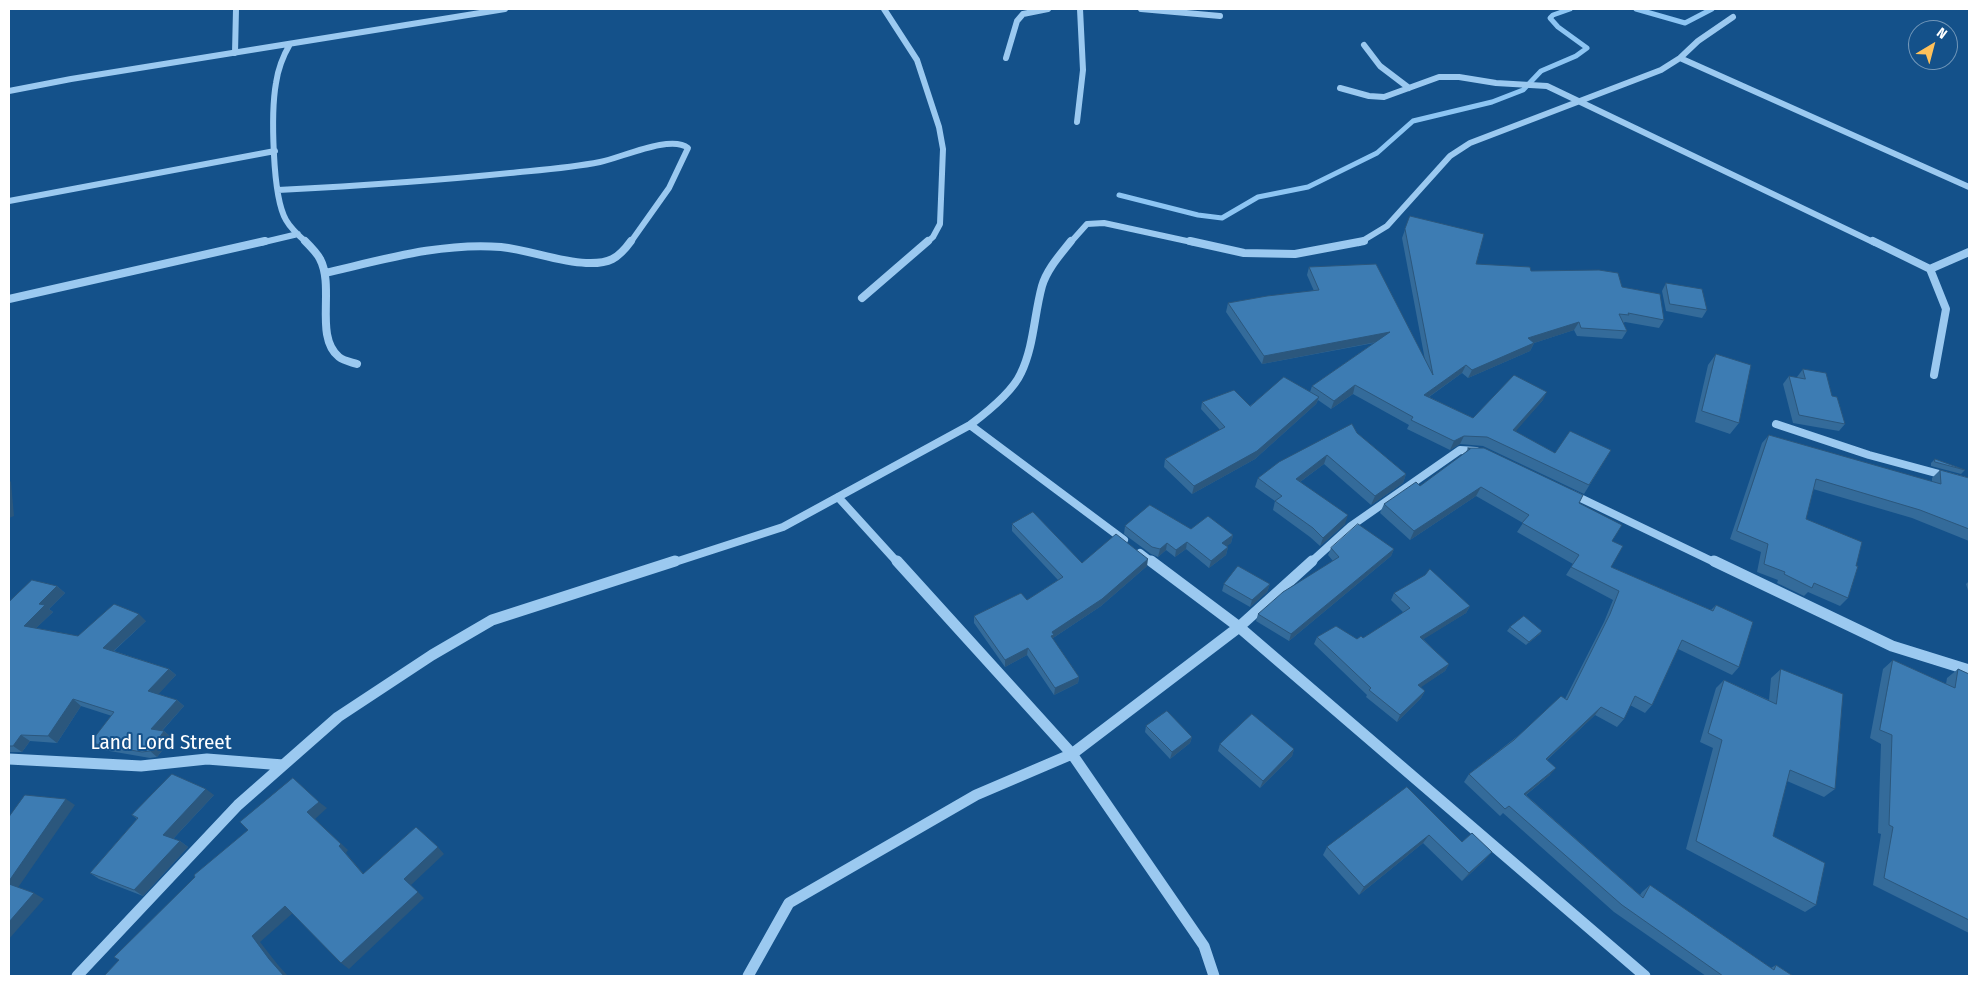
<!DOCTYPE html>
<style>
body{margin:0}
#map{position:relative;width:1978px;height:985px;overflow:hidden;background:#14518a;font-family:"Fira Sans Condensed",sans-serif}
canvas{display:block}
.frame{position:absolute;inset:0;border:10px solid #fff;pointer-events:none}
.north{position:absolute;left:1908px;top:20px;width:50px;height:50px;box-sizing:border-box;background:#14518a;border:1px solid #7297b9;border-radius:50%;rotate:37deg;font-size:14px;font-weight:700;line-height:20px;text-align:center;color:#fff}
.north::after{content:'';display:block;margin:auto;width:18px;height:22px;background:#ffc15a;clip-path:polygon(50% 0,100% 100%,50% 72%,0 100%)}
</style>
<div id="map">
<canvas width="1978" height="985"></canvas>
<div class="frame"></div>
<div class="north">N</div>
</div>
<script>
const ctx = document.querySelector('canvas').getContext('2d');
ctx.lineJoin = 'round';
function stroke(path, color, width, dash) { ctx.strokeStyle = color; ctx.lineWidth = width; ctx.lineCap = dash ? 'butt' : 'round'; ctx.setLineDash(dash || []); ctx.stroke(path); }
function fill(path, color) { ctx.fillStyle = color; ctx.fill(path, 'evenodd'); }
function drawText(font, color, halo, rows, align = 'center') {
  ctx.font = font + ' "Fira Sans Condensed",sans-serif'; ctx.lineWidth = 4; ctx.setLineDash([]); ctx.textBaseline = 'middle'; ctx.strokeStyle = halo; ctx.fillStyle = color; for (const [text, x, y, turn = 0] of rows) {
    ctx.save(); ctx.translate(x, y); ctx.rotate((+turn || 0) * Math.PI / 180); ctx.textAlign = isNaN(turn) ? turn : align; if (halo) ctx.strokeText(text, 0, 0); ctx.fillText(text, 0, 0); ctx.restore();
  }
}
stroke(new Path2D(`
 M1636,9L1685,23L1712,9
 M1119,195L1198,215L1222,218L1258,197L1308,187L1377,153L1413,121L1492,102L1523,90L1541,71L1576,56L1587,48L1558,27L1550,18L1553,15L1570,9`), '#8dc5f3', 5);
stroke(new Path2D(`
 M884,9L917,60L939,127L943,149L940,224L933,237L926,243
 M1141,9L1220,16
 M290,44C283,56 278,69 276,83C271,111 272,196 286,220C291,229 299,236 307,243
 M1364,45L1380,66L1409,88
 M235,53L236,9
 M1006,58L1017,21L1023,14L1048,9
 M1680,58L1969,187
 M1340,88L1369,96L1384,97L1439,77H1459L1496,83L1547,86L1875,243
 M9,91L71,79L505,9
 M1077,122L1083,70L1080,9
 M278,190C356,186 432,181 510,173C540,170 570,168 600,162C621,158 671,134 688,148L669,188L630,243
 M9,201L275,151
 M260,243L298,234
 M1070,243L1087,224L1104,223L1196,243
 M1359,243L1387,226L1450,156L1470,143L1661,70L1680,58L1698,41L1733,17`), '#9bc9f0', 6);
stroke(new Path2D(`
 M305,241C311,247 317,253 320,259C335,287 314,337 339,357C344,361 351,362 357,364
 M1190,241L1244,253L1295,254L1364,241
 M1873,241L1930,269L1946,309L1934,375
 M1930,269L1969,252
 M325,273C382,260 442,242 501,247C530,250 557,262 586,263C609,264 618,259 631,241
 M862,298L928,241
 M9,299L265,241
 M1776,424L1869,455L1969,482
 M970,425L1124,540
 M1572,494L1716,563
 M838,497L898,563
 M1140,553L1153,563
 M672,563L783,527L970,425C986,413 1013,391 1021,373C1034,346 1034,315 1042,286C1047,269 1060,255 1071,241
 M1310,563L1351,526L1460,450L1476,451`), '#9bc9f0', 8);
stroke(new Path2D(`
 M897,561L1072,754L1204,946L1214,976
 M1151,561L1239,627L1645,976
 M1714,561L1892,646L1969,670
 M9,759L141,766L207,759L283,765
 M77,976L238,805L338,717L432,655L492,620L675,561
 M748,976L789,903L976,795L1072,754L1239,627L1312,561`), '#9bc9f0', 11);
fill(new Path2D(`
 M1410,216L1476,264L1531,271L1622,287L1664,320L1659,328L1625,322L1623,323L1627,331L1622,339L1577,336L1574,330L1534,343L1530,351L1468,378L1462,373L1429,397L1473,418L1543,400L1515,431L1555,453L1611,450L1584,494L1483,446L1460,444L1450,450L1407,429L1409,425L1353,394L1331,409L1318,400L1316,404L1255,459L1192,494L1164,467L1165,459L1220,430L1201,409L1202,402L1250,406L1310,392L1312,386L1374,343L1262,364L1226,312L1228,303L1314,291L1307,275L1309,267L1425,360L1402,238Z
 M1666,283L1707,310L1702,318L1666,311L1662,291Z
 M1716,354L1739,423L1730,434L1695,422L1708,365Z
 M1803,369L1832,396L1845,424L1839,431L1793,423L1783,384L1789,376L1797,378V377Z
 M1357,433L1406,474L1403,483L1371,505L1324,464L1300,482L1345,524L1320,546L1310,537L1273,510L1275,501L1255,487L1258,478Z
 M1769,435L1932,482V478L1940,470L1969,478V541L1912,518L1813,489L1806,519L1848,598L1840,606L1808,592L1804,596L1777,583L1778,580L1757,572L1761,552L1730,539L1762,443Z
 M1468,448L1579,503L1612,541L1611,567L1711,610L1716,605L1739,667L1732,675L1678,649L1652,705L1645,713L1630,705L1624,719L1617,727L1595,715L1547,760L1550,775L1526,795L1640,895L1642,892L1650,885L1771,968L1776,965L1793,976H1706L1614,912L1503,813L1500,816L1464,782L1469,774L1565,699L1604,622L1613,600L1566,575L1573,564L1517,532L1523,523L1476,496L1410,540L1380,513L1384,504L1420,486L1466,452Z
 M1935,459L1965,470L1961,474L1931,466V463Z
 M1012,524L1082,563L1147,566L1101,606L1053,638V640L1079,677L1078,683L1054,695L1027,655L1005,667L974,623V616L1027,600L1058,580L1012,531Z
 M1125,526L1233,535L1231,543L1226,546L1228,547L1226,555L1209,568L1186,549L1175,557L1166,550L1158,557L1151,554L1124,534Z
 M1331,548L1394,549L1391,556L1289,641L1256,621L1258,614L1333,561L1328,555Z
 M1969,581V594L1966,584Z
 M1224,584H1270L1267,592L1250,607L1222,591Z
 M57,586L65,593L49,609L53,612L36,628L78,636L146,621L114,651L169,669L176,675L158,694L177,700L184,706L162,731H164L172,738L157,757L150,758L98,749L90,743L112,716L81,706L57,743L30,741L22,752H9V602Z
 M1394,593L1470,606L1466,613L1423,639L1449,664L1445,671L1420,687L1425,691L1421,698L1397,722L1366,697L1367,695L1314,644L1317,637L1357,639L1363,638L1404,613L1391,600Z
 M1510,627L1542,631L1540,634L1526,645L1507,631Z
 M1893,660L1946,684L1947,678L1958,669L1969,674V933L1873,885L1881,834L1878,833L1881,744L1870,738L1883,669Z
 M1781,669L1835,789L1824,797L1787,781L1773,836L1816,905L1805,912L1686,849L1713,748L1700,742L1716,688L1724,680L1769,700L1771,678Z
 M1146,726L1192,737L1190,743L1170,759L1145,732Z
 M1220,744L1294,749L1292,756L1260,788L1218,751Z
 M1407,787L1462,842L1485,860L1462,881L1423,843L1359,895L1323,855L1327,847Z
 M214,795L173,839L180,841L188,847L143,896L99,879L90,873L137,819L132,815Z`), '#346b9a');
fill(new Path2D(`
 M1579,322L1574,330L1534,343L1530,351L1468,378L1472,370L1528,338Z
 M1390,332L1387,340L1262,364L1264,356Z
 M1466,365L1462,373L1420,403L1424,395Z
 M1355,385L1353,394L1331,409L1334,401Z
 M1547,392L1543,400L1509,439L1513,430Z
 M1319,397L1316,404L1255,459L1192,494L1194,486Z
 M1464,436L1460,444L1450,450L1454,441Z
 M1327,455L1324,464L1293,487L1296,479Z
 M1406,474L1403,483L1371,505L1375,496Z
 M9,480L11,482L14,516L9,518Z
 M1481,487L1476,496L1410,540L1414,531Z
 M1348,515L1345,524L1320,546L1323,538Z
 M1233,535L1231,543L1221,551L1222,543Z
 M1187,542L1186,549L1175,557L1176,550Z
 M1167,543L1166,550L1158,557L1160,549Z
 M1228,547L1226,555L1209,568L1211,561Z
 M1394,549L1391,556L1289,641L1291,634Z
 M1148,559L1147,566L1101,606L1053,638V642L1050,643L1052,632Z
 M1270,584L1267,592L1250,607L1252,600Z
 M57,586L65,593L49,609L53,612L32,632L24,626L39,604Z
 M1470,606L1466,613L1416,644L1420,637Z
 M139,614L146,621L110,654L103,648Z
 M1542,631L1540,634L1526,645L1529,642Z
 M1028,648L1027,655L1005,667V660Z
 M1449,664L1445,671L1414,692L1418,685Z
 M169,669L176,675L155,698L148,691Z
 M1079,677L1078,683L1054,695L1055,688Z
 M1425,691L1421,698L1397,722L1400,715Z
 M73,699L81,706L57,743L48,736Z
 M177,700L184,706L158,735L151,729Z
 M1601,707L1595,715L1540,766L1546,759Z
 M164,731L172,738L157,757L150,751Z
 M21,735L30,741L22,752L13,746Z
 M1192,737L1190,743L1170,759L1172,752Z
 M1294,749L1292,756L1260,788L1263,781Z
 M1556,768L1550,775L1518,801L1524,794Z
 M206,789L214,795L171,841L163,835Z
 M66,799L75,805L17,889L9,884V881Z
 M319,802L327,808L315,819L348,850L346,853L370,881L363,874L307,812Z
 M1429,835L1423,843L1359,895L1364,887Z
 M180,841L188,847L143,896L134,890Z
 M438,847L444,854L411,885L404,879Z
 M1492,852L1485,860L1462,881L1469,873Z
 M418,892L424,898L349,969L341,963Z
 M34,893L44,899L9,939V922Z
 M285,906L294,912L260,942L278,965L288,976H284L269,959L252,936Z`), '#2b577d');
const building = new Path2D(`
 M1410,216L1484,234L1476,264L1530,267L1531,271L1599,270L1618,273L1622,287L1660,294L1664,320L1628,313L1629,315L1619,314L1627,331L1581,328L1579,322L1528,338L1534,343L1472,370L1466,365L1424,395L1473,418L1514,375L1547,392L1513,430L1555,453L1570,431L1611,450L1589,485L1487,437L1464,436L1454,441L1411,420L1413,417L1355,385L1334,401L1312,386L1390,332L1264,356L1228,303L1267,296L1319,290L1309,267L1376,264L1433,375L1405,229Z
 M1666,283L1702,289L1707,310L1670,304Z
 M1716,354L1751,365L1739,423L1702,411Z
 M1803,369L1826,373L1832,396L1837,397L1845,424L1799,415L1789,376L1805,379Z
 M1284,377L1319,397L1257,451L1194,486L1165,459L1225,427L1202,402L1234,390L1250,406Z
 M1352,424L1357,433L1406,474L1375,496L1327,455L1296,479L1348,515L1323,538L1313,528L1275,501L1282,496L1258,478L1279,462Z
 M1769,435L1941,484L1940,470L1969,478V529L1920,510L1816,479L1806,519L1862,542L1856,566H1858L1848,598L1814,583L1812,588L1784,574L1785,572L1764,564L1768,544L1737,531Z
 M1468,448H1484L1583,495L1579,503L1622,525L1612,541L1623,546L1611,567L1713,611L1716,605L1753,622L1739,667L1682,640L1652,705L1635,696L1624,719L1601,707L1546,759L1556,768L1524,794L1643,898L1650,885L1774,970L1776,965L1793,976H1723L1622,905L1509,806L1505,809L1469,774L1514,740L1561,696L1567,700L1610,614L1619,591L1571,567L1579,555L1522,523L1529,515L1481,487L1414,531L1384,504L1416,482L1420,486L1470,449Z
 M1935,459L1965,470L1935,462Z
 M1150,505L1191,529L1208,516L1233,535L1222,543L1228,547L1211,561L1187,542L1176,550L1167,543L1160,549L1152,547L1125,526Z
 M1033,512L1082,563L1116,534L1148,559L1102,599L1052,632L1054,635L1051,636L1079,677L1055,688L1028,648L1005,660L974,616L1021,593L1027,600L1063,577L1012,524Z
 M1358,524L1394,549L1291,634L1258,614L1283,592L1339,557L1331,548Z
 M1238,566L1270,584L1252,600L1224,584Z
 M1430,569L1470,606L1420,637L1449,664L1418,685L1425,691L1400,715L1369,690L1371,688L1317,637L1336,626L1357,639L1361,636L1363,638L1410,608L1394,593L1425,575Z
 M32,580L57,586L39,604L45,605L24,626L78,636L114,604L139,614L103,648L169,669L148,691L177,700L151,729L164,731L150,751L142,752L90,743L114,712L73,699L48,736L21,735L13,746H9V602Z
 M1524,616L1542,631L1529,642L1510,627Z
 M1893,660L1955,688L1958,669L1969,674V920L1884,878L1893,827L1889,825L1892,735L1880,730Z
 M1781,669L1843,694L1835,789L1790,770L1773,836L1825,863L1816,905L1696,841L1722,740L1708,733L1724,680L1776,704Z
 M1167,711L1192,737L1172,752L1146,726Z
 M1252,714L1294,749L1263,781L1220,744Z
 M172,774L206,789L163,835L180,841L134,890L90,873L138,818L132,815Z
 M293,778L319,802L307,812L341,844L339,846L363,874L416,827L438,847L404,879L418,892L341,963L285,906L252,936L269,959L284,976H104L119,960L114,957L195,877L194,875L248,830L240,822Z
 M1407,787L1462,842L1472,833L1492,852L1469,873L1429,835L1364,887L1327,847Z
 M25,795L66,799L9,881V817Z
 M9,884L34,893L9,922Z`);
fill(building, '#3d7cb3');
stroke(building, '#2b577d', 1);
drawText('21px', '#fff', '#14518a', [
 ["Land Lord Street",161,743]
]);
</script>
